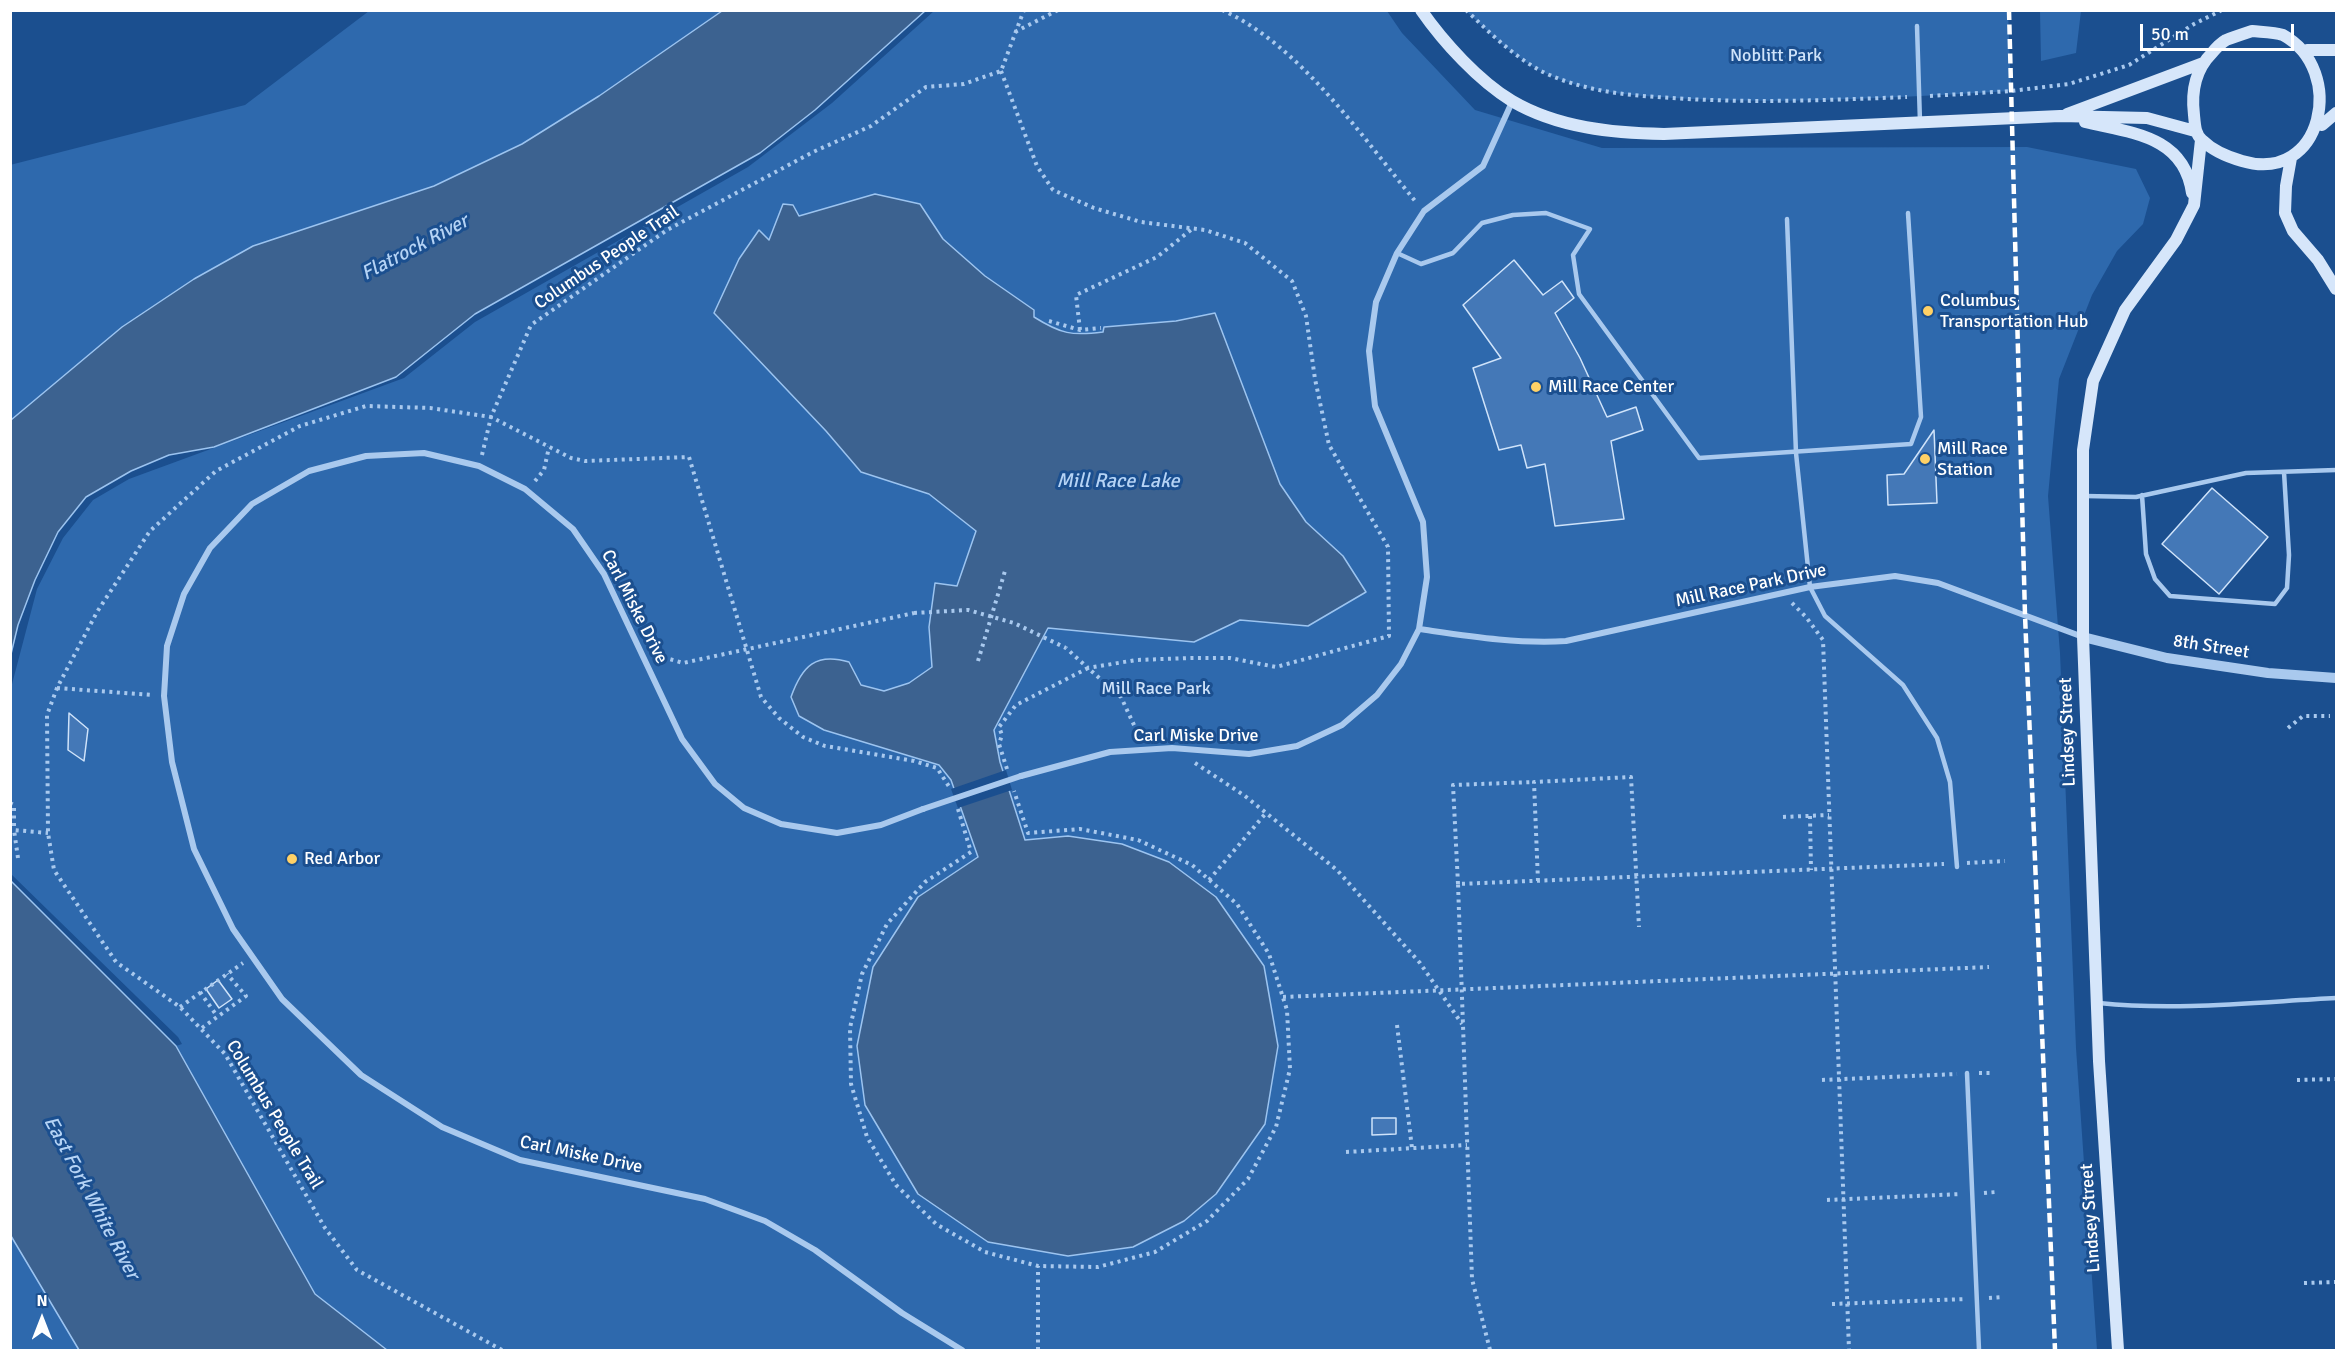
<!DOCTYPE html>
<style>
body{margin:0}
#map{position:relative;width:2347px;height:1361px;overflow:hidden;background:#1b4f8f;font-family:Signika,sans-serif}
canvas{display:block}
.frame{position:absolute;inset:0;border:12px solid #fff;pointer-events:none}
.north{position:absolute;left:12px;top:1289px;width:60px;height:60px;-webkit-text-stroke:4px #1b4f8f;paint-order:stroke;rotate:0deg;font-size:16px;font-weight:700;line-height:24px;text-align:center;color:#fff}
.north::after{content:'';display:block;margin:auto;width:21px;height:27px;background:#fff;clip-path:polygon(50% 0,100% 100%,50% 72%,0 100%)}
.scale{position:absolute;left:2140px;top:24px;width:154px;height:27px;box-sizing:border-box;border:3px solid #fff;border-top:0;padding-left:8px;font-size:18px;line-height:21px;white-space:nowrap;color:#fff;-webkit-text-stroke:4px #1b4f8f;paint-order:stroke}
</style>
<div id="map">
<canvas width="2347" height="1361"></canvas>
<div class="frame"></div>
<div class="north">N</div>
<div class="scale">50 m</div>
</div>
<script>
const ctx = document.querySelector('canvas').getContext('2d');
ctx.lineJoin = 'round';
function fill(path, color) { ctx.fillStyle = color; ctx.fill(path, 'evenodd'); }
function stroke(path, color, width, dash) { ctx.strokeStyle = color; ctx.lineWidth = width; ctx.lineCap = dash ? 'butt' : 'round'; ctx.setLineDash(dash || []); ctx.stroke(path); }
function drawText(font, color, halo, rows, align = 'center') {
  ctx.font = font + ' Signika,sans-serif'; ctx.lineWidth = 6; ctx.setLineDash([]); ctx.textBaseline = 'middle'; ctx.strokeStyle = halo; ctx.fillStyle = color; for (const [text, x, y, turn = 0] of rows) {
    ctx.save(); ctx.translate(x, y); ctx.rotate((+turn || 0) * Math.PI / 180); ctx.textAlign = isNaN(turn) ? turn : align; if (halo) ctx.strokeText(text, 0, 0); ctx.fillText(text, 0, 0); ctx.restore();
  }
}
fill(new Path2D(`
 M369,11H722L599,96L522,144L434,186L253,246L194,279L122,327L11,420L10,165L245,105Z
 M934,11H1387L1402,33L1475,110L1602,148L2027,147L2136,169L2150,198L2143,224L2117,251L2092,295L2059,379L2048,496L2060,653L2076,1048L2097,1350H387L315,1294L176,1046L182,1044L178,1037L11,874V688L37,589L63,538L93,500L129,479L404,378L475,322L748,167L832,103Z
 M1466,11H2008L2011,91C1905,97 1798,104 1692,99C1641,96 1591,95 1545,73C1514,58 1490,33 1466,11Z
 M2040,11H2081L2076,53L2041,61Z
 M10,1236H11L79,1350H11Z`), '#2e69ad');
const water = new Path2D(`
 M722,11H925L815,110L760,153L475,314L396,377L214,447L169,455L131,471L86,497L58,532L35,580L18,625L11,654V420L122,327L194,279L253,246L434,186L522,144L599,96Z
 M875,194L920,204L943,239L985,276L1034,310V317C1061,334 1072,336 1103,332L1104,327L1176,321L1215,313L1280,484L1306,522L1343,556L1366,592L1308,626L1240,620L1194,642L1048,628L994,730L1000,762L1025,840L1068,836L1122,844L1169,862L1216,897L1264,966L1278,1046L1265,1124L1216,1194L1184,1221L1133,1247L1068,1256L988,1242L918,1194L865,1105L857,1046L873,967L918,897L978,857L951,780L939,765L824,730L799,716L791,697C802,666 816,652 849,662L861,685L884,691L909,683L932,667L929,627L935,583L957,586L976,531L929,494L861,472L826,431L714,313L739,259L759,230L769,240L783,204L793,205L799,216Z
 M11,881L176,1046L315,1294L387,1350H79L11,1236Z`);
fill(water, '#3c6290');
stroke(water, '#9cc4f0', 1.5);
fill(new Path2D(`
 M1006,770L1012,790L958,808L951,789Z`), '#1b4f8f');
const building = new Path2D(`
 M1514,260L1543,295L1562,281L1574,298L1555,313L1580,358L1607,417L1636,407L1643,430L1611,441L1624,519L1555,526L1545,464L1527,468L1521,445L1499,450L1473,368L1501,358L1463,305Z
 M1934,430L1937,503L1888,505L1887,475L1904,474Z
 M2212,488L2268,537L2219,594L2162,544Z
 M69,713L88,729L84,761L68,750Z
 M218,980L232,999L219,1008L206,989Z
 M1372,1118H1396V1134L1372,1135Z`);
fill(building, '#4478b7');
stroke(building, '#cfe3fa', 1.5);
stroke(new Path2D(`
 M1222,10C1300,45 1362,137 1416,202
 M1466,10C1490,33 1515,58 1545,73C1591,94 1638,96 1688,99C1761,103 1834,100 1907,97
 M1015,32L1058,10
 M1001,71L1037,166L1053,190L1094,208L1141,222L1205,230L1245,243L1292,281L1306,316L1315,379L1329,445L1388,547L1389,636L1276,667L1230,658H1191L1136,660L1088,668L1066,648
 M1930,96L2011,91L2069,84L2129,65L2194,24L2222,10
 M1049,321L1080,330L1101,328
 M1080,330L1076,295L1157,257L1192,229
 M482,455L491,417L571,458L585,461L689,457L761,697L779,718L803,737L825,746L914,761L937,768L950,788
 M535,481L544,470L549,447
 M1792,603L1806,617L1823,640L1849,1350
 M656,655L683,663L914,613
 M978,661L1005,571
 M57,688L152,695
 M2288,728L2303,716H2330
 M1195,763L1245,796L1337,870L1420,963L1462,1024
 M1007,769L999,744L1002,735L999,727L1016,705L1088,668L1121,697L1140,738
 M10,803L14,805V830
 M958,809L971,852L925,882L887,924L862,974L850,1028L851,1084L867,1137L896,1185L936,1224L985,1252L1038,1266L1098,1267L1155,1252L1207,1221L1248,1179L1276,1127L1290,1069L1287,1010L1269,954L1237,904L1192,865L1138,840L1080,829L1028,833L1014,791
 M1810,816L1811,870
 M1783,817L1829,815
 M18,858L14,830L48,833
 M1967,863L2005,861
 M1209,880L1266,813
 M1538,881L1534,782L1631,777L1639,927
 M1458,884L1453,785L1534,782
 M200,992L217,1016
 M1283,997L1989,967
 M180,1007L243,963
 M1397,1025L1412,1148
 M202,1028L246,996L227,974
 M1979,1073H1992
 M1822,1080L1957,1074
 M2297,1080L2336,1079
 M1346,1152L1467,1145
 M1984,1193L1996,1192
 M1827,1200L1961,1194
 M2304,1283L2336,1282
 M1989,1298L2003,1297
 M1832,1304L1966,1299
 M502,1350L357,1270L325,1228L225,1054L180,1007L116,962L54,870L48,833L47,715L57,688L97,612L150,531L216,471L300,426L366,406L430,408L491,417L531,325L667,230L813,152L871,126L926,87L964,84L1001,71L1024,10
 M1038,1350V1266
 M1490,1350L1472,1279L1458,884L1944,864`), '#a9c9ee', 4, [3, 4.5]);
stroke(new Path2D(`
 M1917,26L1920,122
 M1787,219L1796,453L1810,587L1825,616L1903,685L1937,738L1950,782L1957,867
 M1397,253L1421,264L1453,253L1482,223L1513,215L1546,213L1590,229L1573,255L1579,294L1699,458L1911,444L1921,417L1908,213
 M2142,495L2146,554L2155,579L2170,596L2275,604L2287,588L2289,555L2284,472
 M2085,496L2136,497L2246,473L2336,470
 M2099,1003C2177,1011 2258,1002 2336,998
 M1967,1073L1979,1350`), '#a9c9ee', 4.5);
stroke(new Path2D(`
 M1419,629C1468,636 1516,644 1566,641L1810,587L1895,576L1938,583L2083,637
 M1021,776L1110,752L1172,748L1249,754L1297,746L1342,725L1377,695L1401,664L1419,629L1427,577L1423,522L1375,406L1369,351L1376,302L1397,253L1424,211L1483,166L1512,102
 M923,809L881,825L837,833L781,824L744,808L715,784L682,739L604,574L573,529L525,489L479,466L424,453L366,456L309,471L252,504L210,548L184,594L167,646L164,696L172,762L194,849L233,929L282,999L361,1075L442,1127L520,1160L705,1199L765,1221L815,1250L902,1313L962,1350`), '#a9c9ee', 6);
stroke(new Path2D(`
 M2083,637L2167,658L2268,673L2336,678`), '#a9c9ee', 10);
stroke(new Path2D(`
 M1421,10C1444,43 1479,81 1512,101C1558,128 1613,133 1664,134L2060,116L2147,118L2195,131
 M2252,31C2261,32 2274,32 2283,35C2347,70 2323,185 2242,161C2228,157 2213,151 2202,140C2195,134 2195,125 2194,115C2191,91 2195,70 2212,53C2216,48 2221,43 2226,40C2234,37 2243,34 2252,31Z
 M2307,50H2336
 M2067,114L2203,63
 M2085,122C2132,133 2184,136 2192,193
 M2322,125L2336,113
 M2291,158L2286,186L2285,213L2293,231L2318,260L2336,289
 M2118,1350L2099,1061L2083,637V450L2093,381L2125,310L2176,240L2194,205L2201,140`), '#d6e6fa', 12);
stroke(new Path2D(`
 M2009,10L2025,615L2055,1350`), '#fff', 4.5, [10, 4.5]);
stroke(new Path2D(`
 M914,613L968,610L1014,623L1066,648`), '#a9c9ee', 4, [3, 4.5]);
stroke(new Path2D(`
 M923,809L1021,776`), '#a9c9ee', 6);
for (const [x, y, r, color] of [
 [1928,311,6,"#ffd166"],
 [1536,387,6,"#ffd166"],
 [1925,459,6,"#ffd166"],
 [292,859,6,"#ffd166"]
]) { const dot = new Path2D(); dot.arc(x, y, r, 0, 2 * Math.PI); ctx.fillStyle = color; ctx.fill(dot); stroke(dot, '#1b4f8f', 2); }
drawText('18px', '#cfe3fa', '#1b4f8f', [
 ["Noblitt Park",1776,56],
 ["Mill Race Park",1156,689]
]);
drawText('18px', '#fff', '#1b4f8f', [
 ["Columbus People Trail",607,258,-34],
 ["Mill Race Park Drive",1751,586,-12],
 ["Carl Miske Drive",634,607,63],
 ["8th Street",2211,647,9],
 ["Lindsey Street",2068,732,-92],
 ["Carl Miske Drive",1196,736],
 ["Columbus People Trail",274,1115,59],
 ["Carl Miske Drive",581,1155,12],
 ["Lindsey Street",2091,1218,-94]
]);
drawText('18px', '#fff', '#1b4f8f', [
 ["Columbus",1940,301],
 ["Transportation Hub",1940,322],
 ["Mill Race Center",1548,387],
 ["Mill Race",1937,449],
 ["Station",1937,470],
 ["Red Arbor",304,859]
], 'left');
drawText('italic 20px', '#b5d3f5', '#1b4f8f', [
 ["Flatrock River",415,248,-28],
 ["Mill Race Lake",1118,482],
 ["East Fork White River",91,1198,62]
]);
</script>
